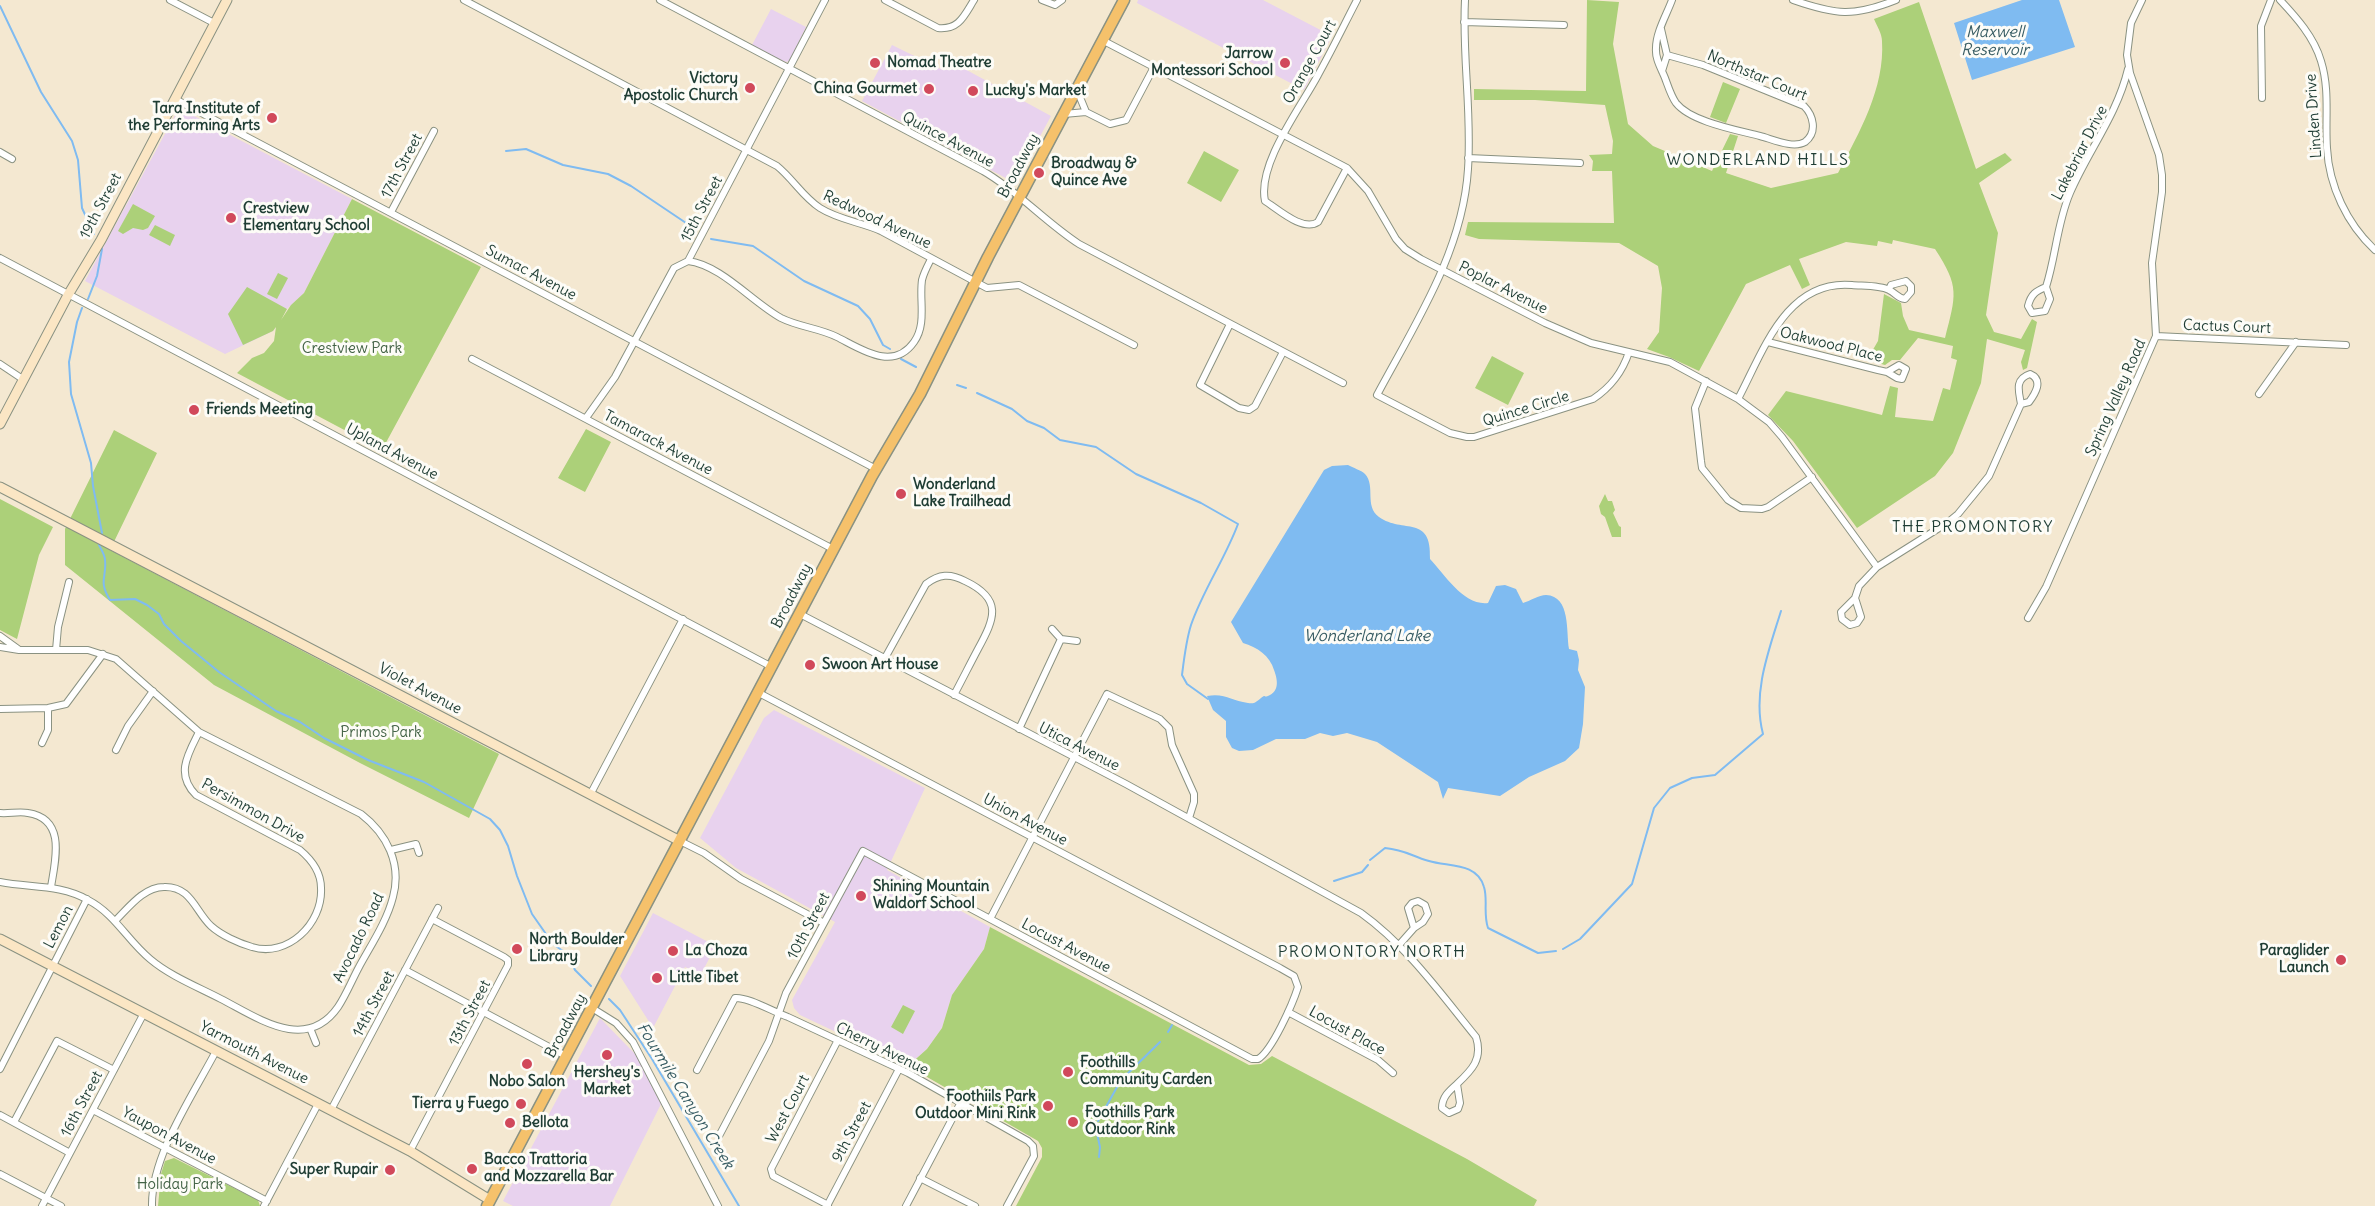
<!DOCTYPE html>
<style>
body{margin:0}
canvas{display:block;background:#f4e8d1}
</style>
<canvas width="2375" height="1206"></canvas>
<script>
const ctx = document.querySelector('canvas').getContext('2d');
ctx.lineJoin = 'round';
function fill(path, color) { ctx.fillStyle = color; ctx.fill(path, 'evenodd'); }
function stroke(path, color, width, dash) { ctx.strokeStyle = color; ctx.lineWidth = width; ctx.lineCap = dash ? 'butt' : 'round'; ctx.setLineDash(dash || []); ctx.stroke(path); }
function drawText(font, color, halo, rows, align = 'center') {
  ctx.font = font + ' Delius,sans-serif'; ctx.lineWidth = 6; ctx.setLineDash([]); ctx.textBaseline = 'middle'; ctx.strokeStyle = halo; ctx.fillStyle = color; for (const [text, x, y, turn = 0] of rows) {
    ctx.save(); ctx.translate(x, y); ctx.rotate((+turn || 0) * Math.PI / 180); ctx.textAlign = isNaN(turn) ? turn : align; if (halo) ctx.strokeText(text, 0, 0); ctx.fillText(text, 0, 0); ctx.restore();
  }
}
fill(new Path2D(`
 M1138,0H1263L1332,36L1304,90L1137,3Z
 M771,9L806,27L790,60L787,62L779,60L752,45Z
 M892,45L943,70L963,68L1051,116L1015,183L862,101Z
 M179,108L352,199L304,293L287,309L273,331L225,354L85,281Z
 M774,710L925,788L887,870L990,927L984,949L952,995L942,1028L927,1049L908,1066L800,1015L794,1008L792,1000L835,922L736,868L700,838L764,718Z
 M653,913L716,946L701,974L685,967L653,1028L620,976Z
 M600,1018L637,1056L661,1104L610,1206H513L503,1201Z`), '#e8d2ee');
fill(new Path2D(`
 M1587,0L1619,2L1613,44L1628,124L1653,146L1712,171L1730,134L1738,136L1726,173L1771,188L1838,173C1859,133 1885,88 1882,41C1882,34 1877,26 1874,19L1919,2L1976,169L2005,153L2012,160L1979,183L1998,233L1986,315L1994,332L2021,339L2032,319L2037,322L2027,368L2023,370L2021,362L2025,350L1987,339L1981,383L1953,453L1935,476L1857,528L1793,441L1768,415L1786,391L1882,415L1890,386L1898,388L1895,417L1933,421L1943,388L1950,390L1957,360L1951,358L1953,346L1918,338L1900,360H1892L1885,365L1867,360L1878,341L1884,294L1901,303L1903,316L1909,330L1945,338C1956,295 1960,287 1935,249L1893,240L1892,244L1878,241L1877,246L1846,242L1799,259L1810,285L1802,289L1790,265L1746,284L1699,371L1669,357L1647,349L1659,332L1662,288L1658,266L1619,243L1479,239L1465,235L1468,222L1614,223L1612,171H1592L1593,161L1589,155L1612,154L1613,141L1605,105L1535,100H1474V89L1586,91Z
 M1723,82L1740,89L1726,123L1710,117Z
 M1204,151L1239,170L1221,202L1187,183Z
 M352,199L481,267L382,450L237,373L252,358L264,353L274,341L276,327L273,331L243,345L228,314L247,287L287,309L281,320L291,305L304,293Z
 M133,204L155,216L148,228L143,230L133,228L123,234L118,231Z
 M155,225L175,235L170,246L149,235Z
 M278,273L288,278L277,299L267,294Z
 M1492,356L1524,373L1508,405L1475,388Z
 M586,429L611,442L585,492L558,478Z
 M114,430L157,453L110,550L499,754L469,818L360,763L214,685L65,565V529Z
 M1605,494L1608,501H1612L1615,510L1613,513L1619,526L1621,527V537H1612L1605,517L1601,514L1599,506Z
 M0,499L53,527L39,555L17,639L0,630Z
 M990,927L1249,1065L1261,1064L1272,1056L1467,1159L1537,1200L1534,1206H1016L1042,1157V1148L1038,1141L908,1066L927,1049L942,1028L952,995L984,949Z
 M903,1005L915,1011L903,1034L891,1027Z
 M174,1158L258,1200L260,1206H158L161,1174L165,1161Z`), '#acd079');
fill(new Path2D(`
 M2022,0H2059L2075,47L1972,80L1954,23Z
 M1348,465C1353,468 1361,470 1365,474C1376,486 1364,506 1379,517C1403,534 1432,514 1430,559C1445,575 1464,606 1488,603L1496,586L1505,585L1516,589L1523,603C1530,601 1539,595 1546,595C1571,596 1566,632 1569,649L1577,651L1579,660L1578,670L1585,687L1583,724L1579,748L1565,761L1529,777L1500,796L1448,788L1443,799L1438,782L1377,742L1347,733L1333,736L1320,733L1305,739H1276L1253,750L1239,751L1232,748L1226,737V721L1213,710L1207,696C1226,693 1231,701 1248,703C1255,704 1256,702 1261,698C1267,693 1262,699 1270,695C1280,690 1277,678 1274,670C1270,656 1257,647 1243,643L1231,622L1324,470L1332,466Z`), '#7fbbf1');
stroke(new Path2D(`
 M0,6L41,92L72,141L78,160L82,208L94,234
 M506,151L526,149L563,165L608,174L631,186L695,229
 M711,239L753,246L804,281L858,306L870,319L883,345L890,349
 M88,299L97,276L102,249
 M82,308L77,322L69,362L71,394L91,463L93,486L102,533
 M901,359L916,367
 M957,385L966,388
 M977,393L1012,409L1027,421L1044,428L1060,440L1096,447L1136,474L1201,503L1238,524C1225,559 1203,590 1191,625C1186,641 1184,659 1182,675L1187,684L1208,699
 M99,545C101,549 105,555 105,560C107,577 98,581 110,600L135,599L147,605L159,614L164,624L181,641L219,672L276,711L300,722L324,738L368,760L424,782L490,819L500,830L508,846L517,876L532,914L553,944L567,954L575,970L591,986
 M1370,860L1385,848C1406,850 1411,856 1429,861C1448,867 1477,862 1484,887C1488,900 1483,913 1488,928L1538,953L1556,951
 M1334,881L1362,872L1368,865
 M1563,949L1580,939L1632,884L1654,808L1670,788L1692,778L1715,775L1763,734C1752,693 1769,650 1781,611
 M609,999L620,1010L652,1059L739,1206
 M1168,1032L1172,1025
 M1098,1121L1121,1080L1160,1042
 M1096,1129L1100,1147L1099,1157`), '#7fbbf1', 2);
const street = new Path2D(`
 M170,0L214,23
 M464,0L777,166C793,179 803,197 820,208C839,220 861,222 881,231L987,288L1019,285L1134,345
 M660,0L983,171C1018,191 1045,222 1079,244L1343,383
 M885,0L938,28C959,30 964,16 974,0
 M1042,0L1055,5L1062,0
 M1465,0C1462,56 1472,112 1468,169C1463,251 1415,324 1377,395L1450,433L1467,437H1474L1593,399C1611,387 1622,373 1629,352
 M1793,0C1836,15 1853,17 1896,0
 M2280,0C2296,17 2314,37 2321,61C2330,90 2325,118 2327,148C2329,186 2347,224 2375,250
 M1464,22L1564,25
 M1661,29L1667,55L1662,71
 M1102,40L1347,168L1368,191L1396,239L1405,249L1421,259L1545,323L1591,343L1670,362L1738,399L1769,422L1782,437L1877,567
 M1667,55L1703,65L1804,106C1813,115 1818,132 1805,142C1793,149 1772,139 1760,136C1737,130 1691,122 1676,103C1671,96 1668,86 1665,78C1661,68 1655,59 1656,48C1656,32 1667,14 1672,0
 M1077,90L1086,112
 M2262,98L2261,26L2271,0
 M175,99L876,469
 M1064,114L1086,112L1110,124L1126,120L1154,67
 M0,152L12,159
 M1468,158L1580,163
 M1347,168L1318,222C1303,232 1279,210 1265,201C1257,164 1301,107 1318,75C1332,50 1344,25 1357,0
 M391,212L434,131
 M0,258L772,667
 M688,261C721,265 752,302 781,318C799,327 819,328 837,337C861,349 893,372 914,342C927,324 919,300 922,280C924,272 928,265 931,259
 M2046,287C2056,256 2057,223 2070,193C2088,151 2117,115 2128,69
 M2046,287L2050,299L2045,311L2032,313L2028,306C2031,294 2036,291 2046,287Z
 M1230,324L1200,385L1239,408L1249,410L1255,406L1283,352
 M2156,336L2346,345
 M1768,342L1878,370L1887,372L1899,365L1906,369L1902,379L1897,378L1887,372
 M472,359L833,549
 M0,364L24,380
 M2030,374C2044,380 2035,394 2029,402L2021,404C2019,392 2014,379 2030,374Z
 M1706,381L1695,408L1701,461L1702,468L1728,500L1741,508L1762,509L1768,507L1812,477
 M2259,394L2296,342
 M1738,399C1763,352 1786,279 1852,285C1862,286 1880,285 1889,290C1896,293 1897,298 1905,299L1911,292V286L1906,281L1891,285L1889,289
 M586,418L615,377L674,268L688,261L825,0
 M1855,598L1861,617L1857,623L1850,625L1842,619L1841,612L1855,598L1859,586L1877,567L1947,523L1958,514L1989,476L2021,404
 M800,614L1126,784L1361,913C1407,946 1441,994 1476,1037C1483,1059 1472,1070 1457,1084
 M2028,618L2046,587L2156,336L2152,263L2162,192V175L2159,155L2130,73L2127,55L2131,23L2142,0
 M1052,629L1061,639
 M0,636L18,649
 M0,647L19,650H88L116,659L199,732L361,814C387,834 402,864 393,897C387,921 371,945 359,967C352,980 346,995 338,1007C306,1053 258,1018 221,999C198,987 170,976 150,959C127,940 115,914 88,900C60,884 30,888 0,882
 M56,650L58,627L69,582
 M885,658L926,584C939,574 950,573 965,581C1003,599 995,618 978,649C970,664 962,680 954,695
 M0,709L48,708L66,704L103,654
 M1019,729L1061,639L1077,641
 M42,743L48,730V708
 M116,750L128,726L153,691
 M590,795L683,619
 M0,813C9,814 19,811 28,813C67,819 55,861 51,887
 M680,841L704,853L741,879L824,923
 M391,850L416,844L419,853
 M1418,901L1425,905L1428,914L1423,922L1414,928L1408,908L1412,903Z
 M990,919L1107,694L1160,719L1169,728L1172,745L1194,794V802L1189,818
 M116,920C129,907 144,887 164,887C191,886 195,911 211,926C221,935 238,943 252,947C287,958 323,924 321,888C321,872 312,860 300,850L196,795C175,774 188,754 199,732
 M1399,945L1414,928
 M405,970L566,1056
 M592,1008L616,1023L633,1042L718,1206
 M1288,1012L1378,1060L1393,1073
 M310,1028L316,1043
 M0,1069L87,899
 M697,1070L735,998C749,997 773,1012 788,1017L908,1073L1028,1141L1033,1146L1034,1156L1007,1206
 M1457,1084L1460,1103L1458,1109L1449,1113L1442,1108C1442,1097 1449,1091 1457,1084Z
 M93,1110L267,1201
 M331,1110L438,908
 M0,1115L70,1153
 M14,1122L57,1041L114,1070
 M719,1136L769,1041L786,993L863,851L1252,1059H1258C1272,1051 1293,1003 1298,987L1294,976L1280,968L759,693
 M410,1151L508,965V960L504,957L432,919
 M0,1174L61,1206
 M920,1178L975,1206
 M828,1205L773,1176L771,1169L838,1040
 M42,1206L144,1013
 M152,1206C151,1156 193,1095 216,1051
 M264,1206L318,1104
 M827,1206L899,1069
 M906,1206L961,1102`);
const secondary = new Path2D(`
 M0,424L68,295L101,240L227,0
 M0,487L680,841
 M0,939L410,1151L490,1200`);
const primary = new Path2D(`
 M487,1206L872,476L920,394L988,257L1124,0`);
stroke(street, '#8a9282', 8);
stroke(secondary, '#8a9282', 11);
stroke(primary, '#8a9282', 13);
stroke(street, '#fff', 6);
stroke(secondary, '#fbe6c4', 9);
stroke(primary, '#f5c16b', 10);
for (const [x, y, r, color] of [
 [875,63,6,"#d1495b"],
 [1285,63,6,"#d1495b"],
 [750,88,6,"#d1495b"],
 [929,89,6,"#d1495b"],
 [973,91,6,"#d1495b"],
 [272,118,6,"#d1495b"],
 [1039,173,6,"#d1495b"],
 [231,218,6,"#d1495b"],
 [194,410,6,"#d1495b"],
 [901,494,6,"#d1495b"],
 [810,665,6,"#d1495b"],
 [861,896,6,"#d1495b"],
 [517,949,6,"#d1495b"],
 [673,951,6,"#d1495b"],
 [2341,960,6,"#d1495b"],
 [657,978,6,"#d1495b"],
 [607,1055,6,"#d1495b"],
 [527,1064,6,"#d1495b"],
 [1068,1072,6,"#d1495b"],
 [521,1104,6,"#d1495b"],
 [1048,1106,6,"#d1495b"],
 [1073,1122,6,"#d1495b"],
 [510,1123,6,"#d1495b"],
 [472,1169,6,"#d1495b"],
 [390,1170,6,"#d1495b"]
]) { const dot = new Path2D(); dot.arc(x, y, r, 0, 2 * Math.PI); ctx.fillStyle = color; ctx.fill(dot); stroke(dot, '#fdfcf7', 2); }
drawText('bold 15px', '#1f3d34', '#fdfcf7', [
 ["Jarrow",1273,54,"right"],
 ["Montessori School",1273,71,"right"],
 ["Nomad Theatre",887,63],
 ["Victory",738,79,"right"],
 ["Apostolic Church",738,96,"right"],
 ["China Gourmet",917,89,"right"],
 ["Lucky's Market",985,91],
 ["Tara Institute of",260,109,"right"],
 ["the Performing Arts",260,126,"right"],
 ["Broadway &",1051,164],
 ["Quince Ave",1051,181],
 ["Crestview",243,209],
 ["Elementary School",243,226],
 ["Friends Meeting",206,410],
 ["Wonderland",913,485],
 ["Lake Trailhead",913,502],
 ["Swoon Art House",822,665],
 ["Shining Mountain",873,887],
 ["Waldorf School",873,904],
 ["North Boulder",529,940],
 ["Library",529,957],
 ["La Choza",685,951],
 ["Paraglider",2329,951,"right"],
 ["Launch",2329,968,"right"],
 ["Little Tibet",669,978],
 ["Foothills",1080,1063],
 ["Community Carden",1080,1080],
 ["Hershey's",607,1073,"center"],
 ["Market",607,1090,"center"],
 ["Nobo Salon",527,1082,"center"],
 ["Foothiils Park",1036,1097,"right"],
 ["Outdoor Mini Rink",1036,1114,"right"],
 ["Tierra y Fuego",509,1104,"right"],
 ["Foothills Park",1085,1113],
 ["Outdoor Rink",1085,1130],
 ["Bellota",522,1123],
 ["Bacco Trattoria",484,1160],
 ["and Mozzarella Bar",484,1177],
 ["Super Rupair",378,1170,"right"]
], 'left');
drawText('15px', '#1f3d34', '#fdfcf7', [
 ["Orange Court",1310,62,-61],
 ["Northstar Court",1757,76,23],
 ["Linden Drive",2314,116,-94],
 ["Quince Avenue",948,140,28],
 ["Lakebriar Drive",2080,153,-63],
 ["17th Street",402,166,-62],
 ["Broadway",1019,166,-62],
 ["19th Street",101,206,-62],
 ["15th Street",702,209,-62],
 ["Redwood Avenue",877,220,25],
 ["Sumac Avenue",531,273,28],
 ["Poplar Avenue",1503,288,27],
 ["Cactus Court",2227,327,2],
 ["Oakwood Place",1831,345,14],
 ["Spring Valley Road",2116,398,-66],
 ["Quince Circle",1526,409,-17],
 ["Tamarack Avenue",658,443,28],
 ["Upland Avenue",392,452,28],
 ["Broadway",792,596,-63],
 ["Violet Avenue",420,689,28],
 ["Utica Avenue",1079,747,27],
 ["Persimmon Drive",253,811,29],
 ["Union Avenue",1025,820,28],
 ["10th Street",809,926,-62],
 ["Lemon",59,927,-63],
 ["Avocado Road",359,938,-64],
 ["Locust Avenue",1066,946,28],
 ["14th Street",374,1004,-62],
 ["13th Street",470,1013,-62],
 ["Broadway",566,1026,-62],
 ["Locust Place",1347,1031,29],
 ["Cherry Avenue",882,1049,26],
 ["Yarmouth Avenue",254,1053,27],
 ["16th Street",82,1104,-62],
 ["West Court",788,1109,-62],
 ["9th Street",852,1132,-62],
 ["Yaupon Avenue",169,1136,28]
]);
drawText('15px', '#426245', '#fdfcf7', [
 ["Crestview Park",352,349],
 ["Primos Park",381,733],
 ["Holiday Park",180,1185]
]);
drawText('italic 16px', '#375c63', '#fdfcf7', [
 ["Maxwell",1995,32],
 ["Reservoir",1995,50],
 ["Wonderland Lake",1367,636],
 ["Fourmile Canyon Creek",685,1096,58]
]);
ctx.letterSpacing = '1.5px';
drawText('16px', '#1f3d34', '#fdfcf7', [
 ["WONDERLAND HILLS",1758,160],
 ["THE PROMONTORY",1973,527],
 ["PROMONTORY NORTH",1372,952]
]);
ctx.letterSpacing = '0px';
</script>
